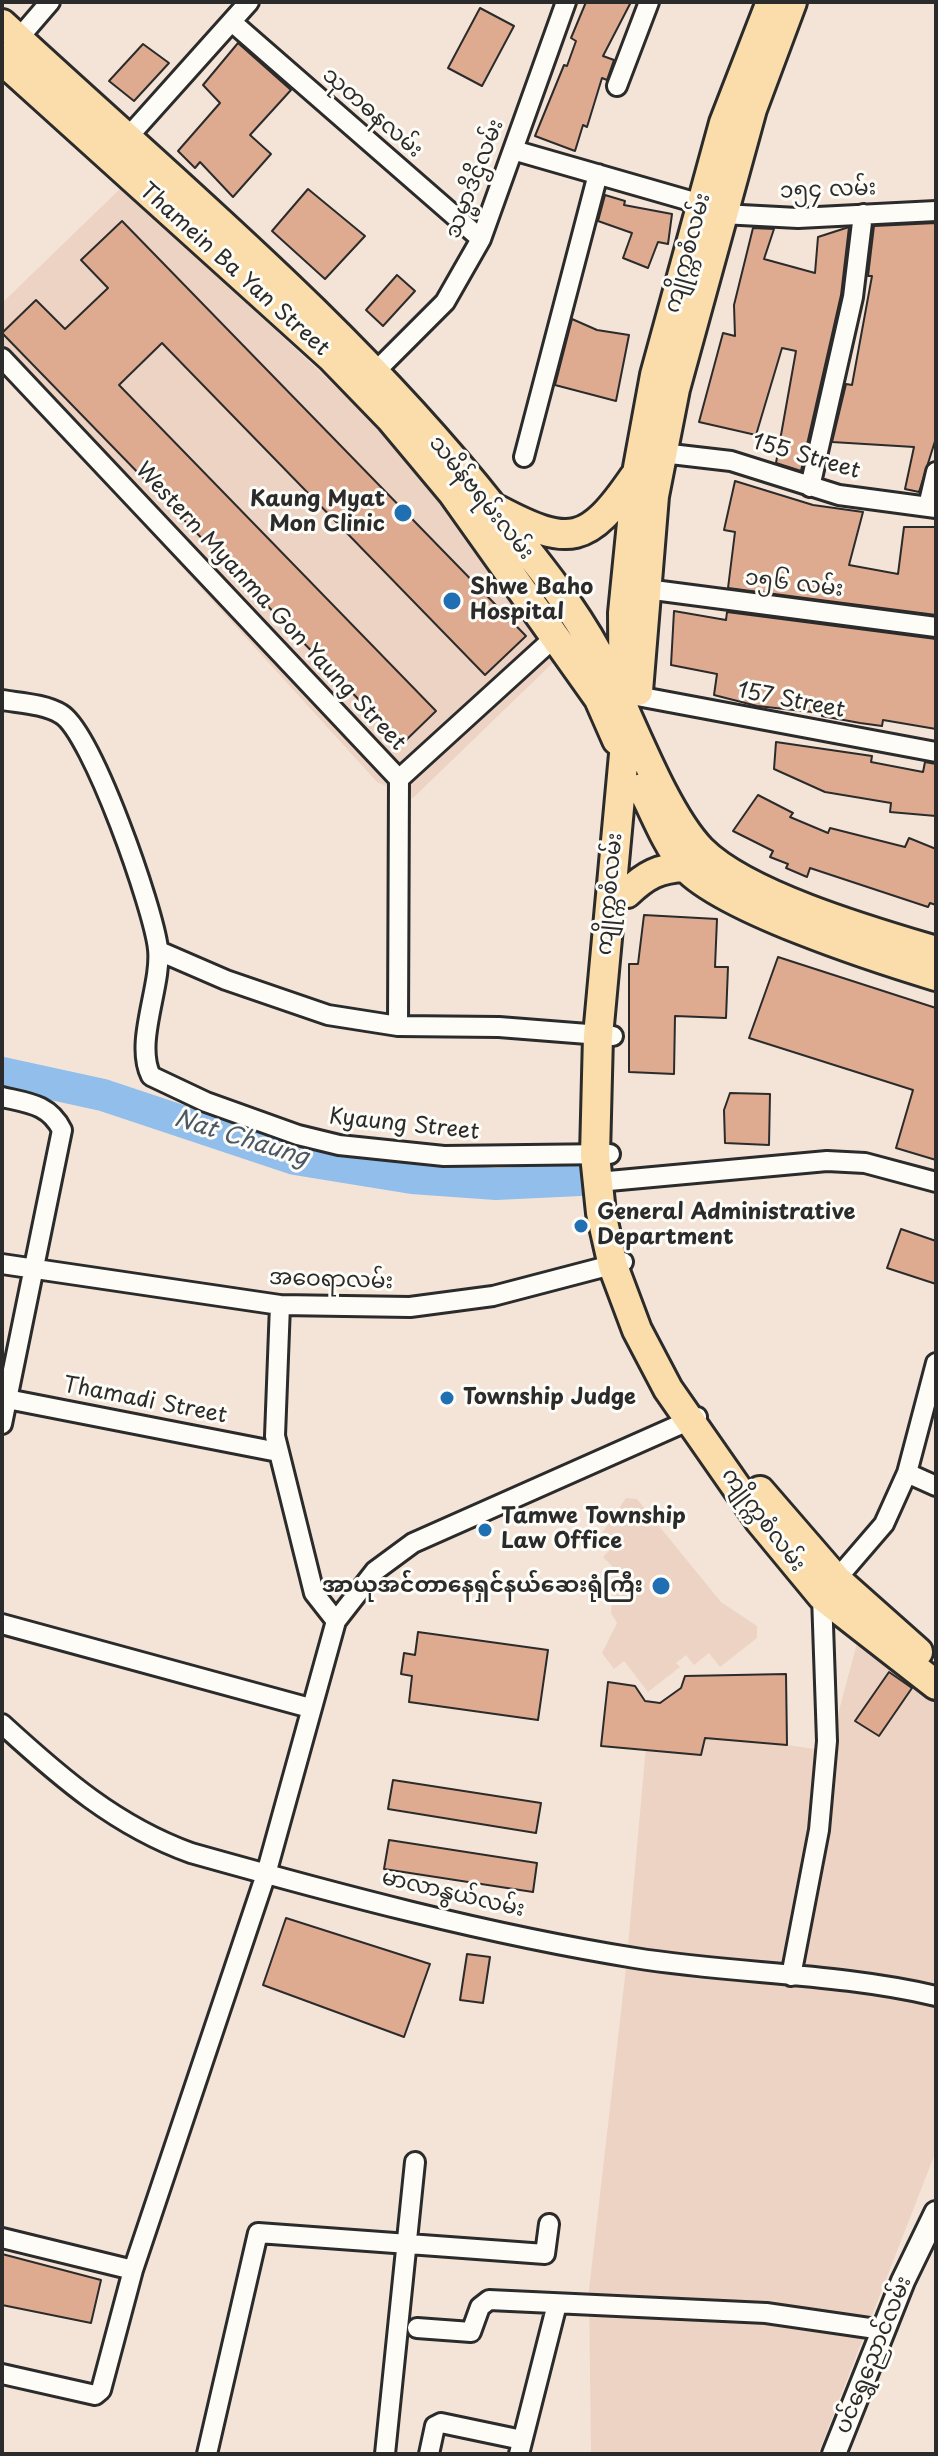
<!DOCTYPE html>
<meta charset="utf-8">
<style>
body{margin:0}
#map{position:relative;width:938px;height:2456px;overflow:hidden;background:#f4e4d8;font-family:"Playpen Sans",sans-serif}
canvas{display:block}
.frame{position:absolute;inset:0;border:4px solid #2b2b2b;pointer-events:none}
</style>
<div id="map">
<canvas width="938" height="2456"></canvas>
<div class="frame"></div>
</div>
<script>
const ctx = document.querySelector('canvas').getContext('2d');
ctx.lineJoin = 'round';
function fill(path, color) { ctx.fillStyle = color; ctx.fill(path, 'evenodd'); }
function stroke(path, color, width, dash) { ctx.strokeStyle = color; ctx.lineWidth = width; ctx.lineCap = dash ? 'butt' : 'round'; ctx.setLineDash(dash || []); ctx.stroke(path); }
function drawText(font, color, halo, rows, align = 'center') {
  ctx.font = font + ' "Playpen Sans","Noto Sans Myanmar",sans-serif'; ctx.lineWidth = 6; ctx.setLineDash([]); ctx.textBaseline = 'middle'; ctx.strokeStyle = halo; ctx.fillStyle = color; for (const [text, x, y, turn = 0] of rows) {
    ctx.save(); ctx.translate(x, y); ctx.rotate((+turn || 0) * Math.PI / 180); ctx.textAlign = isNaN(turn) ? turn : align; if (halo) ctx.strokeText(text, 0, 0); ctx.fillText(text, 0, 0); ctx.restore();
  }
}
fill(new Path2D(`
 M122,187L406,452L562,654L413,798L377,782L2,369V303Z
 M626,1498L637,1499L721,1602L757,1626V1638L720,1667L709,1653L694,1665L686,1655L676,1663L680,1667L648,1692L624,1661L614,1669L602,1653L617,1623L611,1613L615,1569L603,1557L614,1546L602,1533Z
 M859,1636L936,1692V2151L818,2454H591L589,2290L626,1968L648,1724L828,1751Z`), '#edd3c3');
stroke(new Path2D(`
 M2,1073L103,1095L295,1159L412,1178L496,1184L580,1180`), '#91beeb', 32);
const building = new Path2D(`
 M586,2H631L603,56L614,60L607,80L602,78L587,127L583,125L575,151L535,136L564,65L567,66L576,41L571,38Z
 M480,8L514,26L482,86L448,68Z
 M238,43L291,90L250,135L271,154L233,197L200,162L195,168L178,151L220,103L203,85Z
 M143,44L169,63L134,101L109,81Z
 M308,189L365,236L325,279L272,231Z
 M605,195L625,201L624,205L672,214L668,244L658,242L648,268L623,258L632,233L598,221Z
 M122,221L526,636L485,675L162,343L119,385L436,711L402,744L2,333L36,300L65,329L108,288L81,260Z
 M936,223V438L919,492L905,489L914,447L832,442L846,384L852,385L872,276H868L874,226Z
 M849,227L841,295L801,471L776,463L796,351L782,348L756,435L699,422L723,333L735,336L734,305L753,228L774,229L764,259L815,273L818,237Z
 M397,275L415,291L383,326L366,310Z
 M572,319L597,330L629,335L616,401L555,385Z
 M735,481L813,505L863,512L849,565L898,574L904,527H936V615L728,588L735,532L724,530Z
 M674,611L726,620L727,612L936,639V729L883,720L882,726L860,723L822,716V713L757,706L714,695L717,674L671,665Z
 M776,742L872,756L871,762L923,772L925,762L936,764V816L890,812L891,803L825,792L774,769Z
 M758,795L793,813L790,817L828,833L830,828L905,847L909,838L936,849V905L930,903L928,907L810,868L807,877L786,868L788,864L770,857L773,851L733,831Z
 M644,915L717,919L715,967H728L726,1018L675,1016L674,1074L629,1072V964H638Z
 M778,957L936,1008V1160L896,1148L913,1090L749,1038Z
 M730,1093L770,1094L769,1145L725,1143L724,1110Z
 M901,1229L936,1241V1284L887,1268Z
 M418,1632L548,1650L538,1720L409,1702L412,1676L401,1674L404,1653L415,1655Z
 M889,1672L912,1688L879,1736L855,1721Z
 M786,1674L787,1745L705,1738L701,1755L601,1746L608,1682L635,1686L645,1701L660,1703L681,1688L685,1676Z
 M393,1780L541,1803L536,1833L388,1809Z
 M389,1840L537,1863L533,1892L384,1869Z
 M286,1918L430,1964L404,2037L263,1985Z
 M467,1954L490,1957L483,2003L460,2000Z
 M2,2254L101,2280L91,2323L2,2305Z`);
fill(building, '#deab91');
stroke(building, '#2b2b2b', 2);
const minor = new Path2D(`
 M232,22L481,239
 M13,45L50,2
 M617,86L649,2
 M120,146L249,2
 M513,150L701,204
 M722,214L798,218L936,211
 M2,358L399,779L398,1026
 M368,379L445,302L481,239L566,2
 M662,453L731,461L839,495L936,508
 M524,457L598,174
 M810,487L853,297L863,214
 M928,506L936,472
 M646,589L936,627
 M637,696L936,752
 M2,700C20,703 45,704 61,714C92,732 154,910 158,949C162,986 134,1042 151,1076L206,1102L298,1135L339,1145L444,1156L610,1154
 M399,779L555,637
 M159,951L226,980L328,1015L398,1026L499,1027L613,1036
 M2,1097C28,1103 49,1104 62,1130L2,1424
 M598,1182L827,1161L865,1163L936,1182
 M2,1264L280,1305L410,1307L493,1296L623,1262
 M280,1305L275,1436L314,1593L336,1621
 M2,1398L278,1452
 M907,1473L936,1486
 M2,1624L310,1708
 M2,1724C61,1778 116,1826 191,1853C337,1894 486,1934 635,1958C735,1974 838,1973 936,1996
 M791,1976L819,1830L827,1741L822,1596L884,1524L907,1473L936,1363
 M2,2238L133,2270
 M417,2328L471,2332L480,2307L489,2300L766,2313L883,2330
 M2,2374L95,2395L101,2390L133,2270L266,1874L336,1621L375,1571L413,1543L697,1417
 M207,2454L258,2233L545,2254L549,2224
 M385,2454L415,2162
 M429,2454L435,2426L441,2423L522,2440
 M519,2454L557,2304`);
const tertiary = new Path2D(`
 M834,2454L903,2281L936,2213`);
const primary = new Path2D(`
 M771,2L724,123L655,375L637,473L623,613L624,754L598,1036L595,1155L601,1213L613,1266L637,1330L668,1389L760,1521L822,1596L936,1685
 M2,24C170,180 351,328 494,509C530,554 570,602 597,652C626,706 661,809 701,850C747,896 872,932 936,951
 M2,60L331,357L391,419L452,492L599,699L617,740
 M498,510C570,548 588,544 634,477
 M638,691L654,496L675,389L752,109L792,2
 M642,788C655,813 665,841 683,864C717,907 880,959 936,976
 M627,893C646,875 659,868 685,867
 M760,1491L837,1580L918,1652`);
stroke(minor, '#2b2b2b', 24);
stroke(tertiary, '#2b2b2b', 28);
stroke(primary, '#2b2b2b', 34);
stroke(minor, '#fdfcf7', 18);
stroke(tertiary, '#fdfcf7', 22);
stroke(primary, '#faddab', 28);
for (const [x, y, r, color] of [
 [403,513,10,"#1f6fb2"],
 [452,601,10,"#1f6fb2"],
 [581,1226,8,"#1f6fb2"],
 [447,1398,8,"#1f6fb2"],
 [485,1530,8,"#1f6fb2"],
 [661,1586,10,"#1f6fb2"]
]) { const dot = new Path2D(); dot.arc(x, y, r, 0, 2 * Math.PI); ctx.fillStyle = color; ctx.fill(dot); stroke(dot, '#fdfcf7', 3); }
drawText('22px', '#2b2b2b', '#fdfcf7', [
 ["သုတဓနလမ်း",372,113,41],
 ["သမ္မာဒိဌိလမ်း",475,179,-69],
 ["၁၅၄ လမ်း",828,190,-2],
 ["ကျိုက္ကစံလမ်း",688,253,-75],
 ["Thamein Ba Yan Street",234,270,42],
 ["155 Street",806,457,16],
 ["သမိန်ဗရမ်းလမ်း",481,498,51],
 ["၁၅၆ လမ်း",794,584,7],
 ["Western Myanma Gon Yaung Street",270,607,47],
 ["157 Street",791,701,11],
 ["ကျိုက္ကစံလမ်း",610,894,-85],
 ["Kyaung Street",404,1125,6],
 ["အဝေရာလမ်း",331,1280,2],
 ["Thamadi Street",145,1401,11],
 ["ကျိုက္ကစံလမ်း",763,1520,53],
 ["မာလာနွယ်လမ်း",453,1894,13],
 ["ပင်ရွှေညောင်လမ်း",874,2355,-68]
]);
drawText('bold 22px', '#2b2b2b', '#fdfcf7', [
 ["Kaung Myat",385,500,"right"],
 ["Mon Clinic",385,525,"right"],
 ["Shwe Baho",470,588],
 ["Hospital",470,613],
 ["General Administrative",597,1213],
 ["Department",597,1238],
 ["Township Judge",463,1398],
 ["Tamwe Township",501,1517],
 ["Law Office",501,1542],
 ["အာယုအင်တာနေရှင်နယ်ဆေးရုံကြီး",643,1586,"right"]
], 'left');
drawText('italic 24px', '#4a5765', '#fdfcf7', [
 ["Nat Chaung",241,1139,17]
]);
</script>
